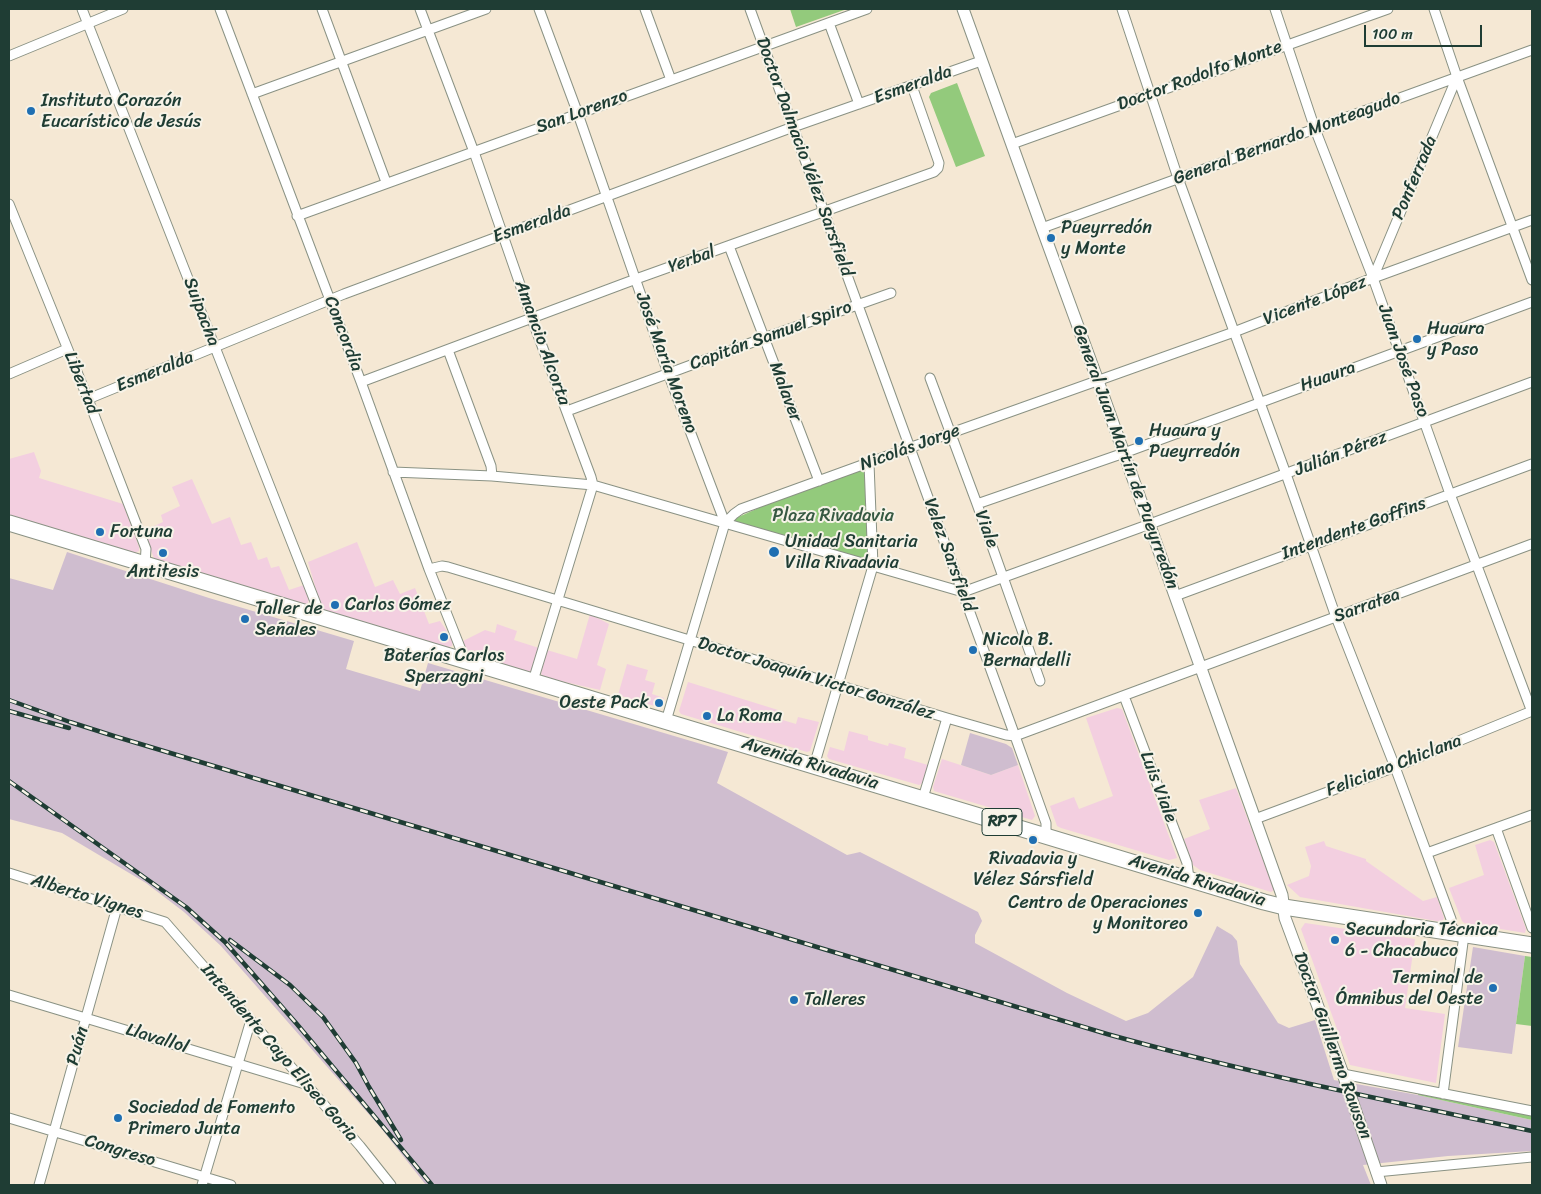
<!DOCTYPE html>
<meta charset="utf-8">
<style>
body{margin:0}
#map{position:relative;width:1541px;height:1194px;overflow:hidden;background:#f5e8d4;font-family:Sriracha,sans-serif}
canvas{display:block}
.frame{position:absolute;inset:0;border:10px solid #1f3d34;pointer-events:none}
.scale{position:absolute;left:1364px;top:25px;width:118px;height:22px;box-sizing:border-box;border:2px solid #1f3d34;border-top:0;padding-left:6px;font-size:15px;line-height:18px;white-space:nowrap;color:#1f3d34;-webkit-text-stroke:4px #f7f3e8;paint-order:stroke}
</style>
<div id="map">
<canvas width="1541" height="1194"></canvas>
<div class="frame"></div>
<div class="scale">100 m</div>
</div>
<script>
const ctx = document.querySelector('canvas').getContext('2d');
ctx.lineJoin = 'round';
function fill(path, color) { ctx.fillStyle = color; ctx.fill(path, 'evenodd'); }
function stroke(path, color, width, dash) { ctx.strokeStyle = color; ctx.lineWidth = width; ctx.lineCap = dash ? 'butt' : 'round'; ctx.setLineDash(dash || []); ctx.stroke(path); }
function drawText(font, color, halo, rows, align = 'center') {
  ctx.font = font + ' Sriracha,sans-serif'; ctx.lineWidth = 4; ctx.setLineDash([]); ctx.textBaseline = 'middle'; ctx.strokeStyle = halo; ctx.fillStyle = color; for (const [text, x, y, turn = 0] of rows) {
    ctx.save(); ctx.translate(x, y); ctx.rotate((+turn || 0) * Math.PI / 180); ctx.textAlign = isNaN(turn) ? turn : align; if (halo) ctx.strokeText(text, 0, 0); ctx.fillText(text, 0, 0); ctx.restore();
  }
}
fill(new Path2D(`
 M34,452L41,471L39,478L123,504L139,547V551L132,554L9,517V459Z
 M192,479L212,524L230,517L241,545L251,542L258,560L267,557L271,568L279,566L289,590L304,585L309,598L308,603L305,605L156,560L154,558L143,531L163,522L161,515L180,506L172,487Z
 M357,542L375,587L393,580L400,594L415,588L429,624L440,621L453,640L452,646L446,648L322,610L308,562Z
 M590,614L609,624L597,665L606,669L600,690L543,677L541,673L547,650L577,659Z
 M497,624L517,631L514,640L539,648L531,673L470,656L467,653L463,641L485,630L495,633Z
 M627,664L648,670L645,680L655,683L652,694L664,698L661,706L658,707L618,695Z
 M688,682L778,710L776,718L796,724L798,717L819,722L810,751L807,752L681,714L679,711Z
 M1117,708L1122,709L1177,858L1169,860L1061,828L1057,826L1050,806L1074,797L1079,809L1113,796L1086,718Z
 M849,731L868,736V740L888,746L889,743L906,748L904,758L928,765L923,783L919,785L829,759L827,756L830,747L844,751Z
 M942,759L991,775L1018,765L1035,816L1032,820L934,791L933,787Z
 M1236,788L1274,890L1271,892L1200,870L1193,865L1184,839L1210,829L1199,800Z
 M1490,840L1494,842L1526,929L1525,933L1464,923L1462,921L1449,888L1484,875L1475,845Z
 M1324,841L1326,846L1366,859V861L1423,901L1437,897L1444,918L1442,922L1300,897L1287,885L1309,876L1311,866L1305,847Z
 M1305,923L1415,939L1405,1008L1445,1014L1436,1083L1350,1065L1301,929Z`), '#f3cfe0');
fill(new Path2D(`
 M67,552L209,598L354,641L346,669L420,691L428,663L728,752L717,783L847,855L860,852L978,912L982,921L975,935V943L1067,993L1126,1021L1148,1013L1193,977L1217,926L1232,935L1237,941L1240,964L1278,1023L1289,1028L1315,1020L1334,1080L1418,1095L1532,1120V1151L1448,1156L1363,1165L1371,1185H426L380,1127L221,946L184,912L146,883L62,833L9,819V578L53,590Z
 M970,733L1006,744L1012,748L1018,765L991,775L961,765Z
 M1473,947L1525,956L1512,1054L1458,1047Z`), '#cfbdcf');
fill(new Path2D(`
 M790,9H847L796,27Z
 M957,83L985,156L956,167L929,97L931,93Z
 M869,463L873,566L725,523L819,481Z
 M1525,956L1532,957V1026L1516,1024Z
 M1419,1093L1532,1116V1120L1418,1095Z`), '#93ca7c');
const minor = new Path2D(`
 M82,9L316,604L313,615
 M220,9L361,382L429,569L465,660
 M322,9L386,182
 M420,9L474,152L532,319L591,477L593,485L533,681
 M539,9L578,114L668,373L725,523L666,721
 M645,9L671,80
 M750,9L1015,736L1046,823V835
 M1122,9L1178,178L1286,474L1336,617L1395,767L1451,919L1452,933
 M1275,9L1315,129L1373,278L1450,494L1532,712
 M1434,9L1457,77L1532,280
 M829,23L859,104
 M9,56L123,9
 M252,94L486,9
 M1012,144L1388,9
 M9,204L88,399L146,549L145,564
 M297,216L867,9
 M1042,228L1532,50
 M729,246L819,481
 M1373,278L1457,77
 M448,350L491,466L492,476
 M9,374L67,349
 M930,378L977,504L1040,681
 M361,382L636,279L934,172L938,168L939,163L912,86
 M88,399L344,294L793,127L981,61
 M567,411L764,338L891,293
 M393,472L492,476L593,485L963,592L1150,524L1532,382
 M977,504L1124,453L1532,302
 M725,523L734,514L741,509L909,448L1234,332L1373,278L1532,220
 M429,569L442,566L448,567L947,718L1006,735L1015,736L1532,544
 M1175,596L1532,464
 M1124,696L1187,863L1189,879
 M814,766L873,566L869,463
 M923,798L947,718
 M1255,819L1395,767L1532,711
 M1496,828L1532,928
 M1427,853L1532,815
 M9,873L165,922L360,1146L391,1185
 M9,995L305,1084
 M1343,1074L1532,1111
 M1443,1094L1464,935
 M9,1118L231,1185
 M1376,1172L1532,1157
 M39,1185L117,907
 M202,1185L251,1020`);
const tertiary = new Path2D(`
 M963,9L1042,228L1098,381L1255,819L1282,895L1285,918L1343,1074L1381,1185`);
const primary = new Path2D(`
 M9,523L1264,902L1284,907L1532,945`);
stroke(minor, '#8a9284', 11);
stroke(tertiary, '#8a9284', 13);
stroke(primary, '#8a9284', 17);
stroke(minor, '#fff', 9);
stroke(tertiary, '#fff', 11);
stroke(primary, '#fff', 15);
const rail = new Path2D(`
 M9,700L70,722L117,737L1107,1034C1247,1073 1390,1101 1532,1131
 M9,711L69,728
 M9,781L186,907L225,942L296,1023L432,1185
 M230,940L290,985L323,1017L356,1063L369,1087L401,1140`);
stroke(rail, '#1f3d34', 4.5);
stroke(rail, '#f7f3e8', 2.5, [8]);
for (const [x, y, r, color] of [
 [31,111,5,"#1f6fb2"],
 [1051,238,5,"#1f6fb2"],
 [1417,339,5,"#1f6fb2"],
 [1139,441,5,"#1f6fb2"],
 [100,532,5,"#1f6fb2"],
 [774,552,6,"#1f6fb2"],
 [163,553,5,"#1f6fb2"],
 [335,605,5,"#1f6fb2"],
 [245,619,5,"#1f6fb2"],
 [444,637,5,"#1f6fb2"],
 [973,650,5,"#1f6fb2"],
 [659,703,5,"#1f6fb2"],
 [707,716,5,"#1f6fb2"],
 [1033,840,5,"#1f6fb2"],
 [1198,913,5,"#1f6fb2"],
 [1335,940,5,"#1f6fb2"],
 [1493,988,5,"#1f6fb2"],
 [794,1000,5,"#1f6fb2"],
 [118,1118,5,"#1f6fb2"]
]) { const dot = new Path2D(); dot.arc(x, y, r, 0, 2 * Math.PI); ctx.fillStyle = color; ctx.fill(dot); stroke(dot, '#f7f3e8', 2); }
for (const [x, y, w] of [
 [1002,822,40]
]) { const box = new Path2D(); box.roundRect(x - w / 2, y - 13.5, w, 27, 4); ctx.fillStyle = '#f7f3e8'; ctx.fill(box); stroke(box, '#1f3d34', 1); }
drawText('bold 16px', '#1f3d34', null, [
 ["RP7",1002,822]
]);
drawText('18px', '#1f3d34', '#f7f3e8', [
 ["Doctor Rodolfo Monte",1200,76,-20],
 ["Esmeralda",913,85,-20],
 ["San Lorenzo",582,112,-20],
 ["General Bernardo Monteagudo",1287,139,-20],
 ["Doctor Dalmacio Vélez Sarsfield",804,157,70],
 ["Ponferrada",1415,178,-67],
 ["Esmeralda",532,224,-20],
 ["Yerbal",692,260,-20],
 ["Vicente López",1315,301,-21],
 ["Suipacha",201,312,69],
 ["Concordia",343,334,69],
 ["Capitán Samuel Spiro",771,336,-20],
 ["Amancio Alcorta",542,343,70],
 ["Juan José Paso",1403,361,70],
 ["José María Moreno",666,363,70],
 ["Esmeralda",155,372,-22],
 ["Huaura",1328,377,-20],
 ["Libertad",81,383,68],
 ["Malaver",785,392,69],
 ["Nicolás Jorge",910,448,-20],
 ["Julián Pérez",1341,454,-21],
 ["General Juan Martín de Pueyrredón",1125,457,70],
 ["Viale",986,529,70],
 ["Intendente Goffins",1354,529,-20],
 ["Velez Sarsfield",949,555,70],
 ["Sarratea",1367,606,-20],
 ["Doctor Joaquín Victor González",816,679,17],
 ["Avenida Rivadavia",810,764,17],
 ["Feliciano Chiclana",1394,766,-21],
 ["Luis Viale",1158,787,69],
 ["Avenida Rivadavia",1197,881,17],
 ["Alberto Vignes",87,897,17],
 ["Llavallol",157,1039,17],
 ["Puán",78,1046,-75],
 ["Doctor Guillermo Rawson",1332,1046,70],
 ["Intendente Cayo Eliseo Goria",279,1053,49],
 ["Congreso",120,1151,17]
]);
drawText('18px', '#1f3d34', '#f7f3e8', [
 ["Instituto Corazón",41,101],
 ["Eucarístico de Jesús",41,122],
 ["Pueyrredón",1061,228],
 ["y Monte",1061,249],
 ["Huaura",1427,329],
 ["y Paso",1427,350],
 ["Huaura y",1149,431],
 ["Pueyrredón",1149,452],
 ["Fortuna",110,532],
 ["Unidad Sanitaria",785,542],
 ["Villa Rivadavia",785,563],
 ["Antitesis",163,572,"center"],
 ["Carlos Gómez",345,605],
 ["Taller de",255,609],
 ["Señales",255,630],
 ["Nicola B.",983,640],
 ["Bernardelli",983,661],
 ["Baterías Carlos",444,656,"center"],
 ["Sperzagni",444,677,"center"],
 ["Oeste Pack",649,703,"right"],
 ["La Roma",717,716],
 ["Rivadavia y",1033,859,"center"],
 ["Vélez Sársfield",1033,880,"center"],
 ["Centro de Operaciones",1188,903,"right"],
 ["y Monitoreo",1188,924,"right"],
 ["Secundaria Técnica",1345,930],
 ["6 - Chacabuco",1345,951],
 ["Terminal de",1483,978,"right"],
 ["Ómnibus del Oeste",1483,999,"right"],
 ["Talleres",804,1000],
 ["Sociedad de Fomento",128,1108],
 ["Primero Junta",128,1129]
], 'left');
drawText('18px', '#365942', '#f7f3e8', [
 ["Plaza Rivadavia",833,516]
]);
</script>
